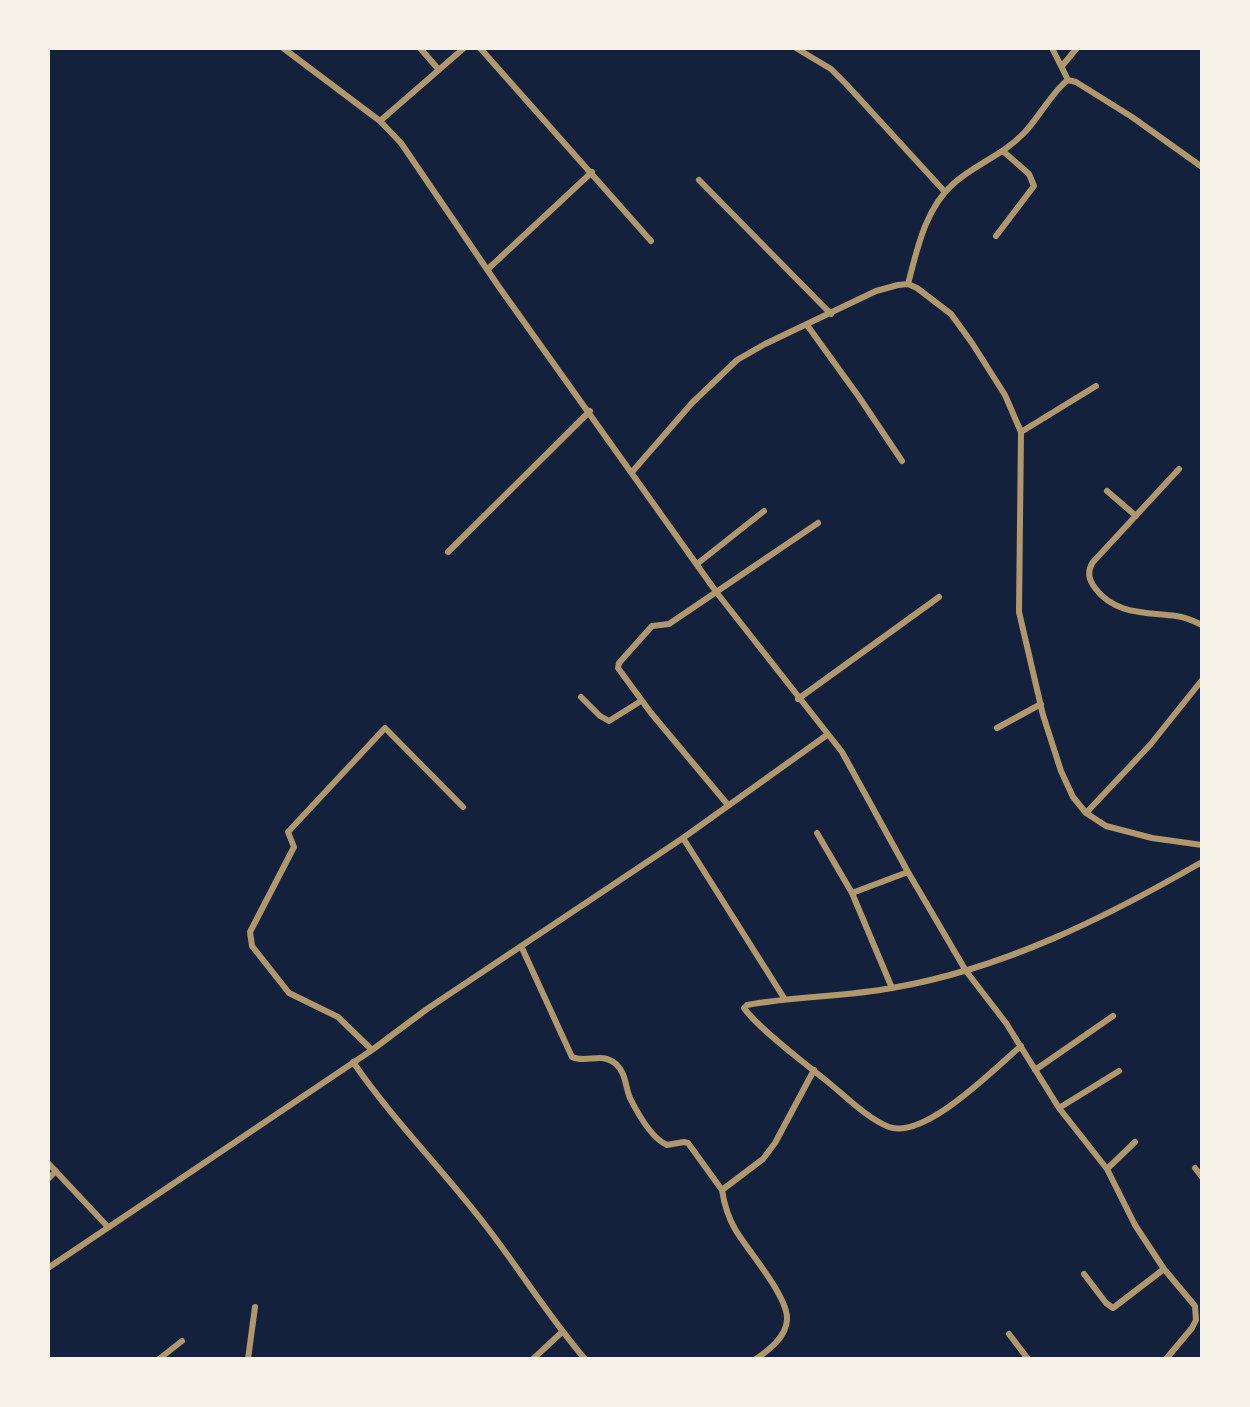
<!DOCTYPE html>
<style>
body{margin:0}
#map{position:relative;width:1250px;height:1407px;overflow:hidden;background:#14213d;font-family:Cabin,sans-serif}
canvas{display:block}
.frame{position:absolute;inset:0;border:50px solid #f6f1e7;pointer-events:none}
</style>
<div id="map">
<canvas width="1250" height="1407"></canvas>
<div class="frame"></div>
</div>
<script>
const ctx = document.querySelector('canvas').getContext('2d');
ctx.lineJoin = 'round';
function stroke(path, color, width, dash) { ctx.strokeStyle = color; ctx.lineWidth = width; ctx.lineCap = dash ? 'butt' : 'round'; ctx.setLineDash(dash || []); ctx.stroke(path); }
stroke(new Path2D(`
 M283,48L380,121L401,143L499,287L717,593L842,752L908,872L966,971L1006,1023L1059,1108L1107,1169L1135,1225L1164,1269L1195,1306L1196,1320L1192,1328L1166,1359
 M420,48L439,70
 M480,48L651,241
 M796,48L831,69L846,84L945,192
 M1052,48L1068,80
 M1062,66L1077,48
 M380,121L464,48
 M699,180L831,314
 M996,236L1034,186L1029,174L1004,152
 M488,269L592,172
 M908,284C917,250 925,209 953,184C975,164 1002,156 1024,133C1037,120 1055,88 1068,80L1076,82L1132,117L1202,167
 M807,325L859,397L902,461
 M1021,432L1096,386
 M1179,469L1093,562C1087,571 1088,579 1095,588C1115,615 1146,612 1176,616C1184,617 1194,621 1202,625
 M632,472L692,403L737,360L765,344L876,291L898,285L908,284L917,288L951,314L972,343L1005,395L1021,432L1019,612L1043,715L1061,771L1073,797L1086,813L1106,826L1152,838L1202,845
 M1107,491L1136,516
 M448,552L590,411
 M697,564L764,511
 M581,697L600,716L609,721L641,701
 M798,699L939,597
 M997,728L1041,704
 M728,805L651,713L618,668L619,663L652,626L669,624L818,523
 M1086,813L1150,745L1202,680
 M817,833L852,893L892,988
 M683,838L784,998
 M852,893L908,872
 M522,948L572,1057C587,1064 601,1051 616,1064C626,1073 625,1086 630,1098C638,1114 651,1138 667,1145L684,1142L688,1143L722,1190
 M1021,1046C995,1068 925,1140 889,1127C867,1119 841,1092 823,1078C803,1062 758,1028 744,1008L747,1005C795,996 844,997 892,988C1003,969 1105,918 1202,862
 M372,1050L338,1017L289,993L252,946L250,932L294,847L288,832L385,728L463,807
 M353,1062C393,1120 443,1170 486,1226C520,1270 549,1317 585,1359
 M1035,1070L1113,1016
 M1059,1108L1119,1071
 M48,1163L108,1227
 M1195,1168L1202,1177
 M1107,1169L1135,1142
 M48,1179L56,1171
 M48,1268L372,1050L427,1009L683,838L827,735
 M1084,1274L1106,1303L1113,1308L1164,1269
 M1009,1334L1028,1359
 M159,1359L182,1341
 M248,1359L255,1307
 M533,1359L562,1332
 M756,1359C769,1350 786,1337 787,1320C789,1297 747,1250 735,1229C728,1217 724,1203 722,1190L763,1159L775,1143L814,1070`), '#b1986c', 6);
</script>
